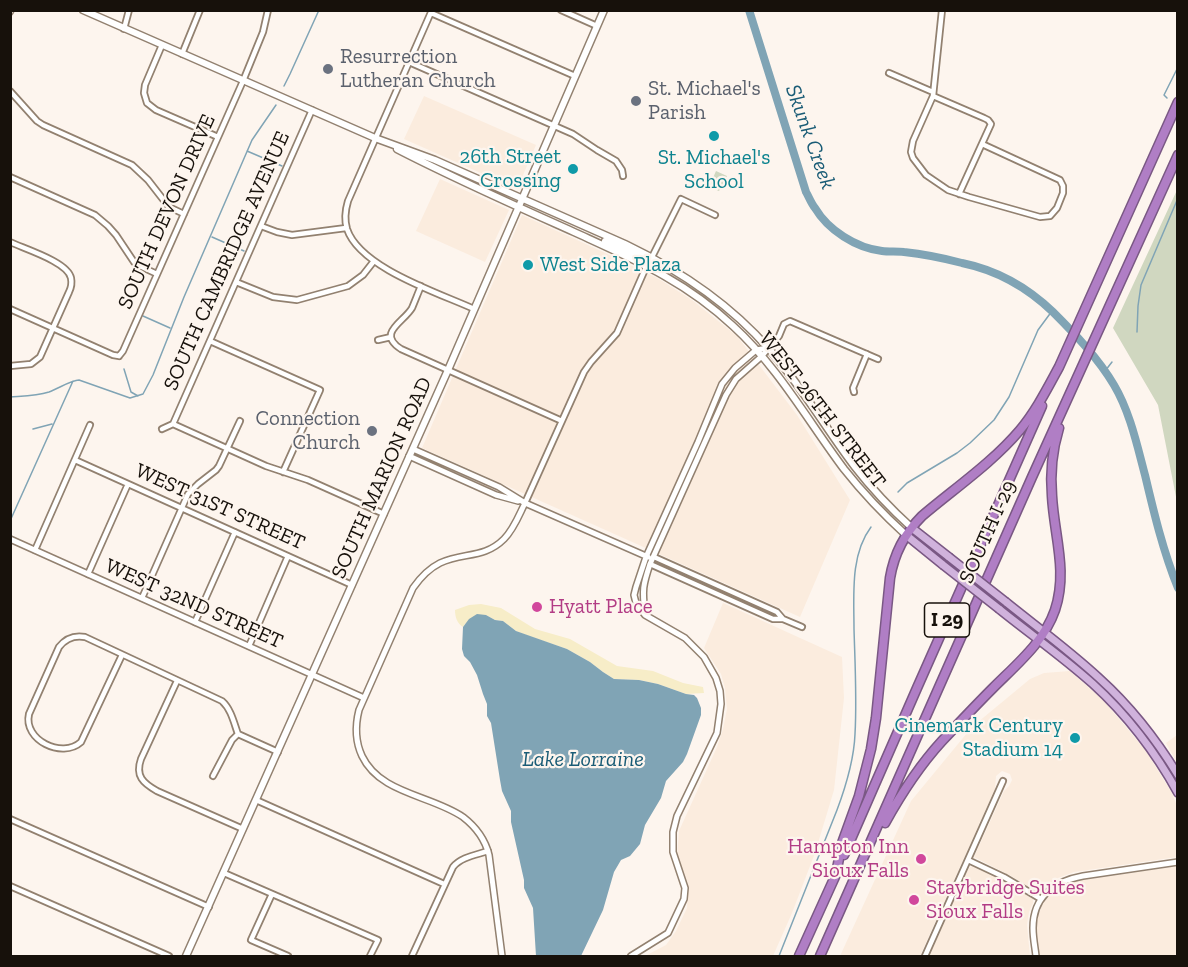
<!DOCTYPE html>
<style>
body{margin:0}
#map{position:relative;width:1188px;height:967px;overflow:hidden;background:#fdf5ee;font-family:"Zilla Slab",serif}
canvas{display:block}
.frame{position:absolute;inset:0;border:12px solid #17110b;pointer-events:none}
</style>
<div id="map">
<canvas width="1188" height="967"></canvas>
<div class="frame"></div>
</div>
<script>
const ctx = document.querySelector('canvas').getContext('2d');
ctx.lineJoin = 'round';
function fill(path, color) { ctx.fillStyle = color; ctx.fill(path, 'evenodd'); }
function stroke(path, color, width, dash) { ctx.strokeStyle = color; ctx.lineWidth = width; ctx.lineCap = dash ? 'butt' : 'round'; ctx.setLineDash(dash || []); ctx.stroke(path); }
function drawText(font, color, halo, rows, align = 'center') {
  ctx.font = font + ' "Zilla Slab",serif'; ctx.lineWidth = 4.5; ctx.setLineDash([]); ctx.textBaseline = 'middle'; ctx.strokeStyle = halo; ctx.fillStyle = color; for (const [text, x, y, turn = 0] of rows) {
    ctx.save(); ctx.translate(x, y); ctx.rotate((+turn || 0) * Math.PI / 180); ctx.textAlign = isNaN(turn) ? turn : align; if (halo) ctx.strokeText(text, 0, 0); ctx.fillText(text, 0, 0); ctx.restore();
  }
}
fill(new Path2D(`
 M424,96L536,145L517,189L404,139Z
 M440,179L509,210L485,262L416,231Z
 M522,215L612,256L659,279L692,300L737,336L797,415L850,500L800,617L422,448Z
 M723,603L842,657L844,698L834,790L815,853L792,913L773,956H645L666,945L676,931L687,908L688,884L677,856L679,831L717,747L723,729L727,709L725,688L721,674L704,648Z
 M1070,671L1103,700L1126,727L1146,751L1172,793L1177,806V857L1074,872L1058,878L1040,892H1036L1013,877L974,857L1004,791L1009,786L1012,780L1010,774L1002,771L996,776L995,789L920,956H840L911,801L972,727L1030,679L1044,673Z
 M1177,735V763L1166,743Z
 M972,866H975L1005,881L1033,899V903L1029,912L1027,925L1030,956H929L969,868Z
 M1177,866V956H1039L1036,929L1037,918L1044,901L1050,894L1061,886L1070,882Z`), '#fbecde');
fill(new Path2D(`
 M716,171L727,176L719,191L709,187Z
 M1177,190V502L1158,405L1113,328Z`), '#d0d7c0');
fill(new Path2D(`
 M481,604L501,608L535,629L570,639L617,666L653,671L683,683L703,687L704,693L686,694L658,684L639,680L614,679L603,672L590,662L567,649L526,635L516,631L503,621L495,620L486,615L465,624L463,627C457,623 455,617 455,610L469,605Z`), '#f7edc8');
fill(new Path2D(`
 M477,614L486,615L495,620L503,621L516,631L567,649L590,662L603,672L614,679L639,680L658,684L686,694L694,695L697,698L701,708V715L687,754L683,762L666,781L661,798L645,825L640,844L630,856L621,860L614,872L603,910L581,956H536L533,908L524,888V880L511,822V811L502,791L500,780L491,723L487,716V704L483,694L477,675L470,662L464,656L462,649L463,627L469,619Z`), '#80a4b5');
stroke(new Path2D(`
 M284,86L290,74L319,10
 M1167,98L1164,95L1178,67
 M247,151L282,166
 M212,237L244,251
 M143,316L170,328
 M1137,332L1138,306L1141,285L1178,198
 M124,369L131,392L138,396
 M1105,371L1112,362
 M10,397C23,396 36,396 49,392C58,389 71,380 79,380L130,398L143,394L153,375L184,297L252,140L276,105
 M33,429L52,424
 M898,492L907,483L957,453L970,443L994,420L1009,397L1038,330L1052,311
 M10,521L73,381
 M779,956L837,810C846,786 854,760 855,734C857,699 855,664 854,629C854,595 850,555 871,527`), '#80a4b5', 1.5);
stroke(new Path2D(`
 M749,10L806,192C809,197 811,203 815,208C828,230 856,248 882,251C889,252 897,251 904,252C923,254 943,258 962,263C996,270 1028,288 1053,312C1075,334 1098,358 1114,385C1130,412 1137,445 1145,475C1154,513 1163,551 1178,588`), '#80a4b5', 8);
const minor = new Path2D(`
 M432,10L348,201C345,211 344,219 347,229C360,268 439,293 474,309
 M561,10L597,26
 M942,10L933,96L913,141L911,152L913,158L926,175L948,190L969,197L1040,217L1050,216L1057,208L1063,193V186L1060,180L982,144
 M431,13L575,76
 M124,29L129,10
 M162,45L145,85L144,93L147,103L156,110L218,137
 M182,54L200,10
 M409,62L573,134L597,150L616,161L622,170L623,176
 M889,73L933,92
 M10,91L37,121L43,125L132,165L148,180L169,207L184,214
 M933,96L984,118L988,120L991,124L959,194
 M10,177L95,215L108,226L116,235L134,262L142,267L157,274
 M261,226L277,232L292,235L346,228
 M10,242C25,249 68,262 71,278C72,283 71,288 69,292L40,357L31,364L10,366
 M652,257L681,199L715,215
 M236,282L273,297L297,300L348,286L363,275L374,261
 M421,286C418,293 415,301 412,308C404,322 376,333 401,349L562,421
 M10,309L113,355L119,356
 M378,340L391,337
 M210,341L320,390L283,472
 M119,356L123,351L243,81L263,32L268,10
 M762,356L779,336L784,324L790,321L878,359
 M854,392L853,388L867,354
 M173,424L312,110
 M162,429L173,424L266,466L308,480L384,514
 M75,460L352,585
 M525,503L584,372L591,362L617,333L647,265
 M35,550L90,425
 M654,557L777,612L783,619L802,627
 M650,564L773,619H783
 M88,574L128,484
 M142,598L188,494L198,484L216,470L219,466L240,421
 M195,622L235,532
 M249,646L288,556
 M122,655L81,742C62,759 23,740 29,714L59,647C66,638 74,635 85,637L222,701C231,709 234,723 238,734L278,752
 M177,681L141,759C135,776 143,783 157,791L243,829
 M213,776L232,740L238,734
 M256,800L444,884
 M10,819L209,907
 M968,860L1004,877L1041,899
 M224,873L378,940L370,956
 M10,886L169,956
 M272,894L251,940L288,956
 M412,956L453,867C461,857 476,855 488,851
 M925,956L1003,781`);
const tertiary = new Path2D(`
 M10,12L11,10
 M413,449L499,487L525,503L648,557
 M409,456L496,495L518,501
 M10,539L364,698
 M645,613C642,590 643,585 650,564L726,395L736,379L762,356
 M502,956L489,855C485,839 476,827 463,817C431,795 380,794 362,756C355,741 355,726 359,710L413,588C420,578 428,569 440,563C463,552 484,559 504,539C514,529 519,515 525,503
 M631,956L668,933L684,899L685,888L673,852V832L677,816L717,733L721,704L720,691L716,678L704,657L685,638L645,615L636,603L634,595L636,587L646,557L698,442L722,384L735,368L756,350L768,348
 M1036,956C1035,947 1033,938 1033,928C1033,896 1055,881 1083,876L1178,862`);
const secondary = new Path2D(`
 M83,10L375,138L435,160L625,244C679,270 729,303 769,349C801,385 826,429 855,467C872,489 891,509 912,528
 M397,149C455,179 514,205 574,232C633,259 684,280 733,326C778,367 808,421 844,469C863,493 884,515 906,535
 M605,241L645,258L651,257
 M186,956L448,370L604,10`);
const primary = new Path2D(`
 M912,528L949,557
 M906,535L943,565
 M1006,602C1037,627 1070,651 1099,678C1130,706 1156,739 1178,775
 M999,609C1030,634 1063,657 1093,684C1127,715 1156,753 1178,793`);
const motorway = new Path2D(`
 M885,823C901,794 920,765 942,741C959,723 976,705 993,688C1017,664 1044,642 1055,610C1068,571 1054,535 1052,496C1050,473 1052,451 1059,428
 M844,855L917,688L1042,406
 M836,874L842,843L859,796L871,749L876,718L890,578C894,554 905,533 922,516C955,488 992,463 1020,430C1036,411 1047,389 1059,367L1178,102
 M799,956L838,870
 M820,956L1032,477L1178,155`);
stroke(minor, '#928170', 8);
stroke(tertiary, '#928170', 8);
stroke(secondary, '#928170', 9);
stroke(primary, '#7a5884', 10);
stroke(motorway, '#7a5884', 11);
stroke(minor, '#fff', 4.5);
stroke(tertiary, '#fff', 5);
stroke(secondary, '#fff', 6);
stroke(primary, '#d0b2dc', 7);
stroke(motorway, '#b07ec5', 8);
const primaryBridge = new Path2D(`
 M949,557L1006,602
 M943,565L999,609`);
stroke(primaryBridge, '#7a5884', 10, []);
stroke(primaryBridge, '#d0b2dc', 7);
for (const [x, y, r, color] of [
 [328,69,6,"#6b7280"],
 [636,101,6,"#6b7280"],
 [714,136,6,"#0f9aa8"],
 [573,169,6,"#0f9aa8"],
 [528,265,6,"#0f9aa8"],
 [372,431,6,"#6b7280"],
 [537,607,6,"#d1479c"],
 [1075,738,6,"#0f9aa8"],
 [921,859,6,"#d1479c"],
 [914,900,6,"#d1479c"]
]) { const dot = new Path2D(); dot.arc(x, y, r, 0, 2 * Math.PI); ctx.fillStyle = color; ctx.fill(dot); stroke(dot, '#fdf5ee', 2); }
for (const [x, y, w] of [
 [947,620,45]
]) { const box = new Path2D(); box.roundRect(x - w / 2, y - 17, w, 34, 4.5); ctx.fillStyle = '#fdf5ee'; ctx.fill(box); stroke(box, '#17110b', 1.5); }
drawText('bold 20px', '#17110b', null, [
 ["I 29",947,620]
]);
drawText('21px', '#5b616d', '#fdf5ee', [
 ["Resurrection",340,57],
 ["Lutheran Church",340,81],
 ["St. Michael's",648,89],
 ["Parish",648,113],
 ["Connection",360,419,"right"],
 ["Church",360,443,"right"]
], 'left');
drawText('21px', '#0d838f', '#fdf5ee', [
 ["26th Street",561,157],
 ["Crossing",561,181],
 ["St. Michael's",714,158,"center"],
 ["School",714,182,"center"],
 ["West Side Plaza",540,265,"left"],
 ["Cinemark Century",1063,726],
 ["Stadium 14",1063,750]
], 'right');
drawText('21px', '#17110b', '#fdf5ee', [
 ["SOUTH DEVON DRIVE",167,212,-66],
 ["SOUTH CAMBRIDGE AVENUE",227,261,-66],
 ["WEST 26TH STREET",822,410,52],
 ["SOUTH MARION ROAD",382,478,-66],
 ["WEST 31ST STREET",220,507,24],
 ["SOUTH I-29",988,532,-66],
 ["WEST 32ND STREET",194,604,24]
]);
drawText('21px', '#b23c85', '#fdf5ee', [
 ["Hyatt Place",549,607],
 ["Hampton Inn",909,847,"right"],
 ["Sioux Falls",909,871,"right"],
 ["Staybridge Suites",926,888],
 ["Sioux Falls",926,912]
], 'left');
drawText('italic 22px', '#1a5c76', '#fdf5ee', [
 ["Skunk Creek",810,137,70],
 ["Lake Lorraine",583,760]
]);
</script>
